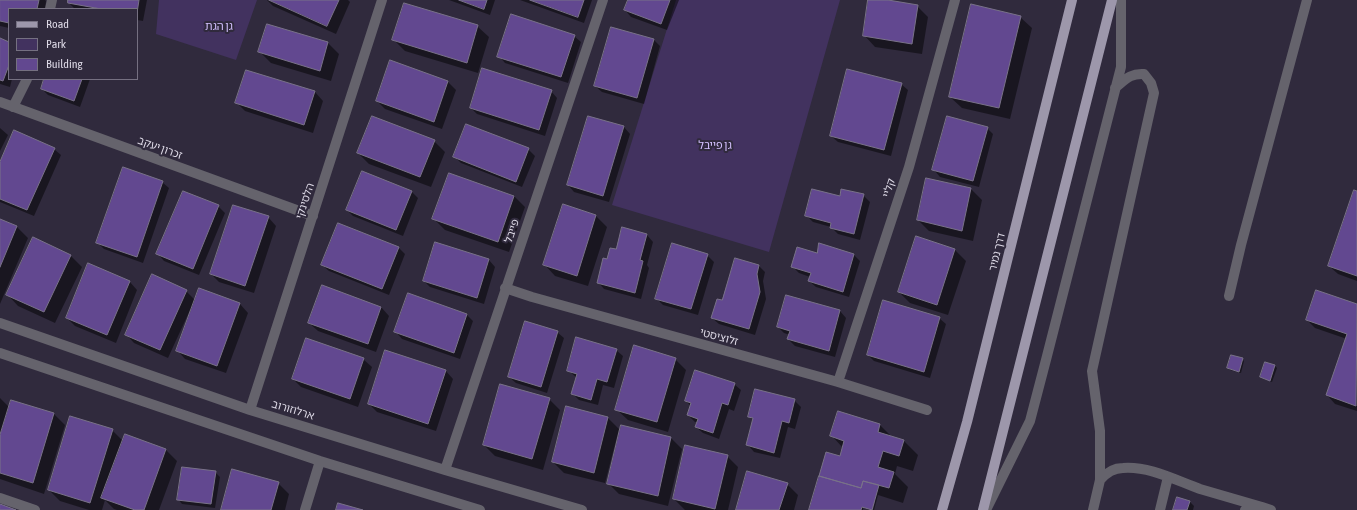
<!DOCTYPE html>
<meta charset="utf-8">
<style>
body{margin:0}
#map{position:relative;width:1357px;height:510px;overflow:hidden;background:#302a3d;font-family:"Asap Condensed",sans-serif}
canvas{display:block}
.legend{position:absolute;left:8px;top:8px;width:130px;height:72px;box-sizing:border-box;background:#302a3d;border:1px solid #757081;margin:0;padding:5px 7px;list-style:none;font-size:12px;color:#ddd9e6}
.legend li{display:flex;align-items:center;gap:8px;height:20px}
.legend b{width:20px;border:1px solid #757081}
</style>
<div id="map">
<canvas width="1357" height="510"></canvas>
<ul class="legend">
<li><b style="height:5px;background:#9d97ab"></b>Road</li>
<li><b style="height:11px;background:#42325f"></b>Park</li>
<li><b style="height:11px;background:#624890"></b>Building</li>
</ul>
</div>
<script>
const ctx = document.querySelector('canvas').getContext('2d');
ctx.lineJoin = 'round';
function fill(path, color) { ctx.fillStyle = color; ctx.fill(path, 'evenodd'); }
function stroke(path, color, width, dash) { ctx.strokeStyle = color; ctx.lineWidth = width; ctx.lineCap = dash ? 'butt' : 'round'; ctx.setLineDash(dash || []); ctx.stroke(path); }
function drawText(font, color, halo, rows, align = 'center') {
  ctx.font = font + ' "Asap Condensed","Noto Sans Hebrew",sans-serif'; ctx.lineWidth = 4; ctx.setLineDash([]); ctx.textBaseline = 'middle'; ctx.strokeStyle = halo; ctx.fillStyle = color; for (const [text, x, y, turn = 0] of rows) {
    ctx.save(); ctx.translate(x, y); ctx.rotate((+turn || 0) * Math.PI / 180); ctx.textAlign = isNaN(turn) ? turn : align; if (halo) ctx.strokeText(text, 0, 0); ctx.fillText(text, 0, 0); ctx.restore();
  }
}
fill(new Path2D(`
 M159,0H257L236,60L156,34Z
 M676,0H840L769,252L612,205Z`), '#42325f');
fill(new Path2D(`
 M0,0H45L46,1L45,9H9V28L0,26Z
 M69,0H147L143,21L137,20V9H75L69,3Z
 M267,0H348L350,2L336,34L273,6Z
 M449,0H495L490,15Z
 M520,0H592L584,23Z
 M629,0H679L667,30L631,17L625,10Z
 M869,0H882L917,6L928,17L922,54L875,47L864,35Z
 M1020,17L1032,28L1010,119L962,108L950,97Z
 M268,25L328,43L339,54L331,81L271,63L260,52Z
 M477,26L489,37L478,73L405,51L394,40Z
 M574,36L581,42L568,83L505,63L499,56Z
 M0,39L9,43V79H12L10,87L0,84Z
 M654,40L660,46L644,104L602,92L595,86Z
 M391,62L448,82L456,90L442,129L385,109L377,101Z
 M247,71L315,92L323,101L313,133L245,111L237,103Z
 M45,79H90L80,107L48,95L42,89Z
 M901,84L908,90L891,156L838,142L831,136Z
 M551,91L557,98L545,136L477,114L471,108Z
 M624,127L630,134L609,202L574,192L568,185Z
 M0,128L8,135L0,151Z
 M987,128L993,134L979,187L940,177L934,170Z
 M434,141L445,152L431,187L369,164L358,153Z
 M54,149L61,155L34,216L0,202V165Z
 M528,149L535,156L522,187L461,163L454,156Z
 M362,172L412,192L418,198L403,236L353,216L347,210Z
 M927,179L971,189L982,200L973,241L929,231L918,220Z
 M162,182L169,188L143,263L104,249L98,243Z
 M1357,192V281L1338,274L1329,266Z
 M863,195L870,202L860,240L838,234L831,227L813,222L807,216L841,197Z
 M514,196L525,207L509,252L445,230L434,219Z
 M218,206L225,213L199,275L164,261L158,254Z
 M596,216L607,227L588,286L555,276L544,264Z
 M268,217L276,226L254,293L219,282L211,274Z
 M0,220L17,227L28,238L0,304Z
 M647,235L653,242L647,265L649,268L641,299L604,289L598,282L608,260L616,251Z
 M34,238L71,256L82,267L55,323L18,306L7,294Z
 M917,238L955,250L966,261L948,315L910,303L899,292Z
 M436,244L489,260L495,267L484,304L430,287L424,281Z
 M398,247L405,254L389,295L329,271L322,265Z
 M817,254L854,255L860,261L849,297L816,287L809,281L810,277L799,273L792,266Z
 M707,255L714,262L698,315L663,305L656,298Z
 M736,259L759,266L765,272L763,281L766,299L755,335L719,324L712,318L723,302Z
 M129,281L137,290L116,343L75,326L67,318Z
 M199,289L240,304L248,313L226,373L185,359L177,350L191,311L190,310L168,358L134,343L126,334L186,291L195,300Z
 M1317,292L1357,305V411L1335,404L1327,395L1347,339L1315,328L1307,320Z
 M787,296L840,311L846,318L835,357L795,346L788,339L790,335L784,333L778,327Z
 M381,307L389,316L376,352L318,331L309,323Z
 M466,314L473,321L460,359L402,339L396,332Z
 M939,318L946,324L930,378L874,361L868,355Z
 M557,332L564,338L547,393L516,383L509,377Z
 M616,350L623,356L614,388L603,385L598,405L579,400L572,393L577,378L568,370Z
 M363,359L372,367L358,407L301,387L293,379Z
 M675,359L686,370L668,432L628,420L616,409Z
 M1242,359L1244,361L1241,373L1230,370L1228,368Z
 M1275,366L1277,368L1272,382L1261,377Z
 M445,370L453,379L436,431L377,412L369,404Z
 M734,384L741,390L734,411L729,409L719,439L703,433L696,427L698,422H695L688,415L691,406L686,401Z
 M0,398L9,407L54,414L65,425L44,494L0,479Z
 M549,399L560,410L543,470L495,456L484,445Z
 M794,400L801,407L795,429L788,427L780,458L754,452L748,445L754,421L750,417Z
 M608,418L619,429L605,483L564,473L553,462Z
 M880,425L892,437L903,440L918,455L913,471L897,466L895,474L908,487L903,503L878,495L874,510H873L875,502H873L870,510L863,508V510H810L840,457L843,448L832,436Z
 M621,426L671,438L682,449L668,506L619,494L608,483Z
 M112,430L123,441L125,435L166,450L177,461L159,510H117L114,509L105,500L102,510H89L60,501L49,490Z
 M727,456L738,467L728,510H685L674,499Z
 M215,472L220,477L215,508L182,504L178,499Z
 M278,483L289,494L285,510H222Z
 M787,484L798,495L794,510H737Z
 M1190,502L1194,506L1193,510H1174Z`), '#0007');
const building = new Path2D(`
 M0,0H39L37,9H9V23L0,21Z
 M68,0H139L137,13V9H101L68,3Z
 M269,0H339L327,26Z
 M459,0H487L484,9Z
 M530,0H584L578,17Z
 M628,0H670L661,24L624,10Z
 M868,0H888L918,5L912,44L863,36Z
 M404,3L478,25L467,63L392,40Z
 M971,4L1021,16L999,108L949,97Z
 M511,14L575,35L561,77L497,57Z
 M267,24L328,42L320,71L258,52Z
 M611,27L654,39L637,98L594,86Z
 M0,38L9,42V65L3,81L0,80Z
 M390,60L448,81L434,122L376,101Z
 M482,68L552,90L539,130L470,108Z
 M847,69L902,83L884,150L830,136Z
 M246,70L315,91L304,125L235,103Z
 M44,79H82L74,101L41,89Z
 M372,116L435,140L420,177L357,153Z
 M588,116L624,126L603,196L567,185Z
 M947,116L988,127L973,181L932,170Z
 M466,124L529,148L516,182L453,157Z
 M14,130L55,148L27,210L0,199V162Z
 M123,167L163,181L137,257L96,243Z
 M362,171L412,191L396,230L346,210Z
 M449,173L514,196L498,242L432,219Z
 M926,178L971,188L962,231L917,220Z
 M812,189L840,196L841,189L864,194L854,234L830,228L831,223L805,216Z
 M1354,190L1357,191V276L1328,266Z
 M183,191L219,205L193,269L156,254Z
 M563,204L596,215L577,276L543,265Z
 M233,205L269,216L245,286L210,274Z
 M0,219L17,226L0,267Z
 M338,223L399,247L382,289L321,265Z
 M622,227L647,234L640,260L643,261L635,293L597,283L603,258L607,259L610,248L616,249Z
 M916,236L955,249L937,305L898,292Z
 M33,237L71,255L44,312L6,295Z
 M435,242L489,259L477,298L423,281Z
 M672,243L708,254L691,309L655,299Z
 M819,243L854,254L843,292L808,281L811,273L791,267L797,247L817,253Z
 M735,258L759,265L757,274L760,292L749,329L711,318L717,299L722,300Z
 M88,263L130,281L107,335L66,318Z
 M152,274L187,290L160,350L125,335Z
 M322,285L381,307L368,344L308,323Z
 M199,288L240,303L217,366L176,351Z
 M1316,290L1357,304L1356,406L1326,395L1347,334L1306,320Z
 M408,293L467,314L454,353L394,332Z
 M786,295L840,310L829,351L787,339L790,331L777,327Z
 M883,300L940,317L924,372L867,355Z
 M525,321L558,331L541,387L508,377Z
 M576,337L617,349L607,382L597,379L591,400L571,394L577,374L567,371Z
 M306,338L364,358L350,399L292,379Z
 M634,345L676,358L657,422L615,410Z
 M385,350L446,370L428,424L368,404Z
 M1231,355L1243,358L1239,372L1227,368Z
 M1265,362L1275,365L1270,381L1260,377Z
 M695,370L735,383L728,405L722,403L713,433L695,427L698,419L687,415L691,403L685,401Z
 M500,384L550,398L532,459L483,445Z
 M755,389L795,399L789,423L782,421L774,453L746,445L753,418L748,417Z
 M11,400L54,413L33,483L0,473V435Z
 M566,406L608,417L594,473L552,462Z
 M838,411L880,424L878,432L904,440L899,456L883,451L878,467L894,472L889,488L863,481L861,488L819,476L826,452L840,456L844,441L830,436Z
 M70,416L113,429L90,503L48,490Z
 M621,425L671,437L658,496L607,484Z
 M125,434L166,449L144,510H135L101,498Z
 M685,445L728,455L715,509L673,499Z
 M182,467L216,471L211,504L177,500Z
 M232,469L279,482L271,510H221Z
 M747,471L788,483L779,510H736Z
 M819,476L861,488L863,481L879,485L872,510L862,507L861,510H809Z
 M1177,497L1190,501L1187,510H1173Z
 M338,503L363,510H336Z
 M0,504L16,510H0Z`);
fill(building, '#624890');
stroke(building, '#797288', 1);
stroke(new Path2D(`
 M50,9L52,0
 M0,102L313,216
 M13,107L27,79
 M505,288L532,297L838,382L927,410
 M1229,296L1241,245L1307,0
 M0,323L250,410L445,470L582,510
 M0,353L320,461L480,510
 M838,382L909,167L955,0
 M250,410L382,0
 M445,470L603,0
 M1100,480C1106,473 1113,468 1123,468C1149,466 1175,480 1200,489C1220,495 1241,501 1262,507
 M0,498L35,510
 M305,510L320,461
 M986,510L1030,421L1047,356L1121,67V0
 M1093,510L1100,480V431L1092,371L1154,93L1151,83L1144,74C1130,73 1125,80 1115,88
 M1160,510L1168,477
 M1245,510L1262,507L1271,510`), '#65636c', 10);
stroke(new Path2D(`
 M942,510L967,422L1072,0
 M983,510L1112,0`), '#9d97ab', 10);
drawText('11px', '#d4c1ff', '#302a3d', [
 ["גן הגת",219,27],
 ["גן פייבל",715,146]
]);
drawText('11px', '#ddd9e6', '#302a3d', [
 ["זכרון יעקב",160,148,20],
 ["קליי",889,188,-72],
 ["הלסינקי",305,201,-72],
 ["פייבל",512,231,-71],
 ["דרך נמיר",997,252,-76],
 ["זלוציסטי",719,337,15],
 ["ארלוזורוב",293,410,17]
]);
</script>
